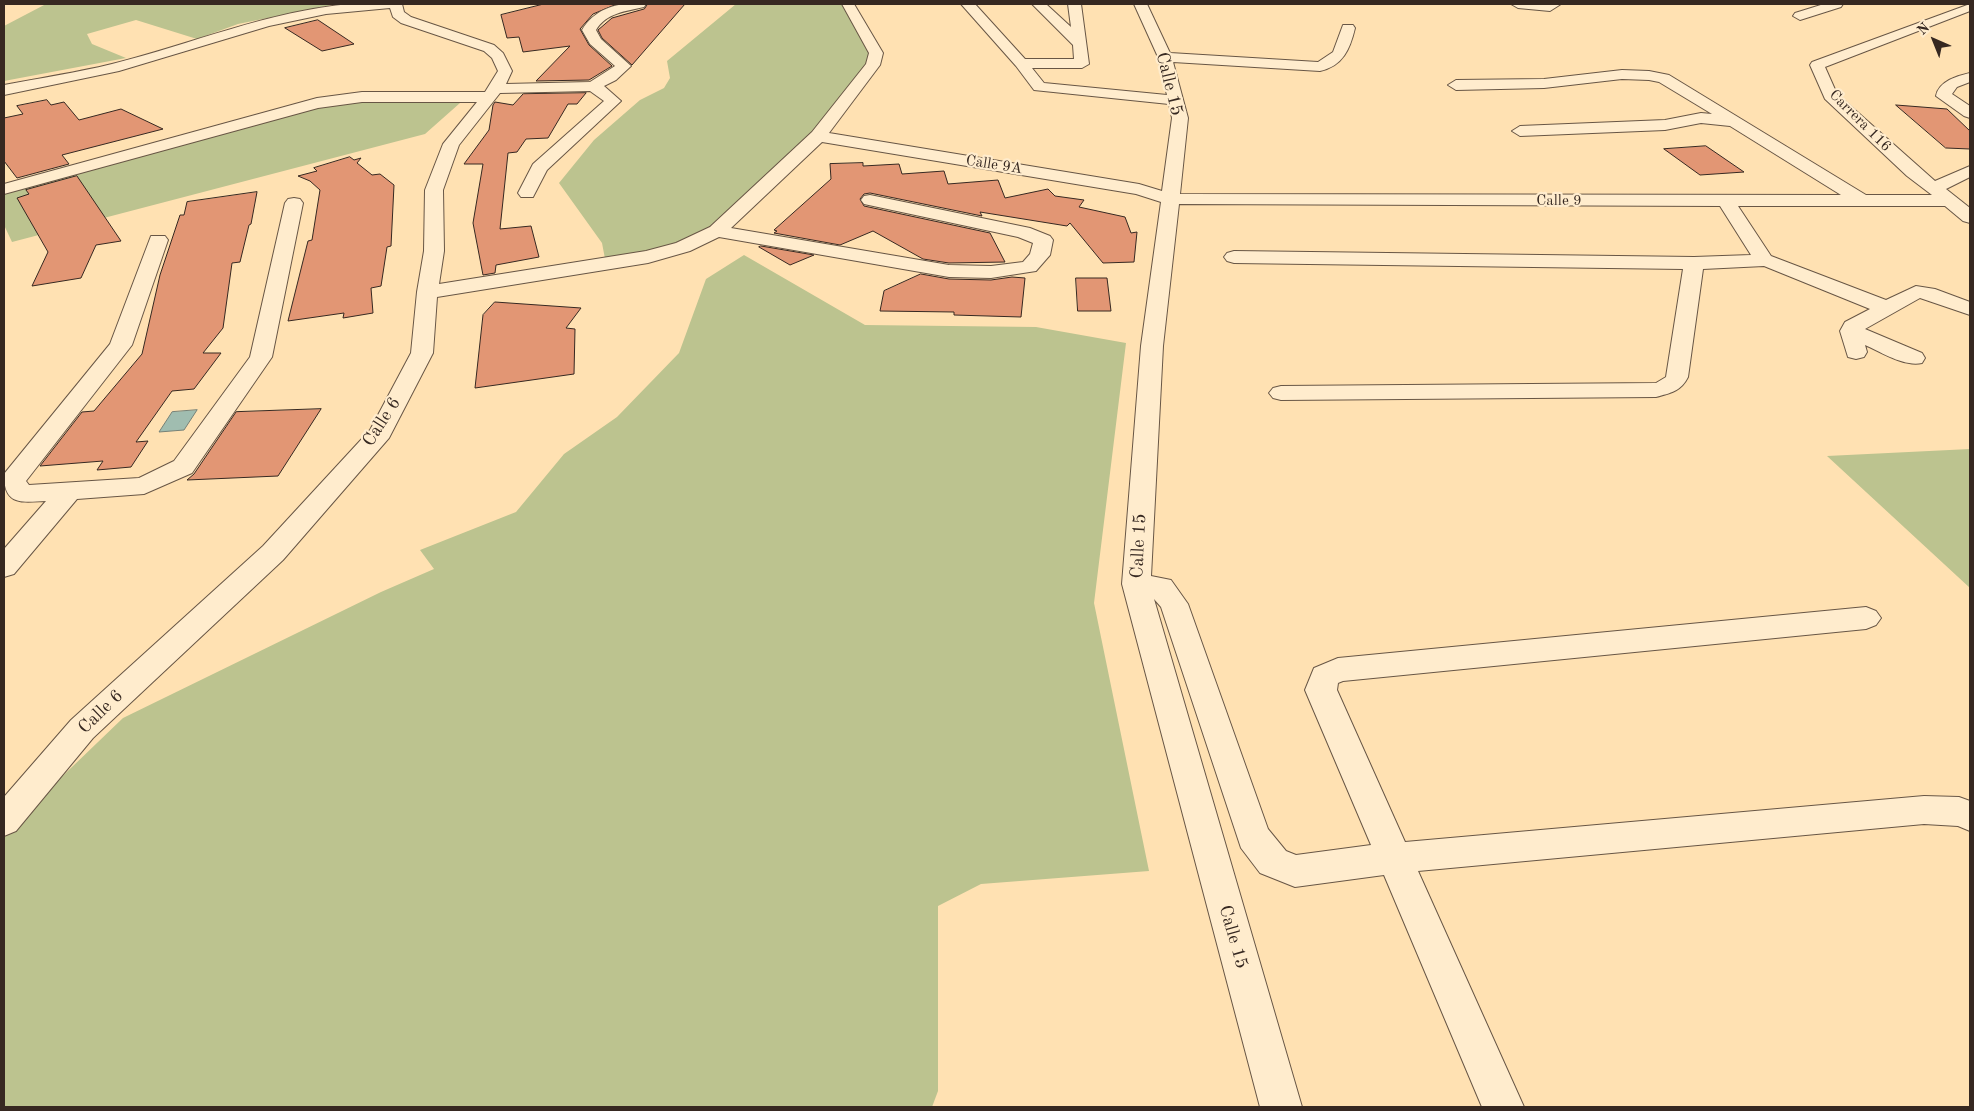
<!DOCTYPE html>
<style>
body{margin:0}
#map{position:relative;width:1974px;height:1111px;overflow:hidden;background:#ffe1b2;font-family:"Old Standard TT",serif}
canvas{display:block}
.frame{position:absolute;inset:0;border:5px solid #362821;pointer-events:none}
.north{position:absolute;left:1909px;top:15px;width:50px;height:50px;-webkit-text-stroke:4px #ffeccd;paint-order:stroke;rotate:316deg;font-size:14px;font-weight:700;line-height:20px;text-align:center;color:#362821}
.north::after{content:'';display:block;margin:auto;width:18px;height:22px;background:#362821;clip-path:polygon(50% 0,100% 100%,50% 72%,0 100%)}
</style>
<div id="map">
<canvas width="1974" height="1111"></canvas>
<div class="frame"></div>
<div class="north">N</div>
</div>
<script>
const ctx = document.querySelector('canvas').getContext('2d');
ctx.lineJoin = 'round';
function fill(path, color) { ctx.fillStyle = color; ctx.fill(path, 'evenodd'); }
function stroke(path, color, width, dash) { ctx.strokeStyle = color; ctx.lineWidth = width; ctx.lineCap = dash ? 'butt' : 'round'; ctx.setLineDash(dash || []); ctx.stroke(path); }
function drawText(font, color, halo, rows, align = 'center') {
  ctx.font = font + ' "Old Standard TT",serif'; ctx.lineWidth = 4.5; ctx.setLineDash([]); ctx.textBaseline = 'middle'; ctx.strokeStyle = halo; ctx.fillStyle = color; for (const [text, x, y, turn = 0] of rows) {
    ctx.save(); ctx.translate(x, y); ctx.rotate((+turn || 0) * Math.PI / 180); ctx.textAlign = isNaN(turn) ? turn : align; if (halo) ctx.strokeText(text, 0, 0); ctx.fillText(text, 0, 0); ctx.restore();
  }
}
fill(new Path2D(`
 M46,4H337L238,24L197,39L136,20L87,34L92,44L126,58L4,81V26Z
 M736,4H848L876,53L818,136L717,231L683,247L606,264L602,243L559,183L594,140L640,100L664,88L670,78L667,61Z
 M350,102L460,103L425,134L12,242L4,225V193L276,117Z
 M744,255L865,325L1036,327L1126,343L1094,603L1149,871L981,884L938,906V1091L932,1107H4V838L47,791L123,718L381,592L434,569L420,550L516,512L564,454L617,417L679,353L706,279Z
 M1970,449V588L1827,456Z`), '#bcc38f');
const water = new Path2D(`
 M197,410L184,430L159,432L172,412Z`);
fill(water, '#a0bdb0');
stroke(water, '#768177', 1);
const building = new Path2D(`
 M544,4H617L593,14L580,29L589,45L612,66L589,80L536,81L570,46L523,52L519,37L507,38L501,15Z
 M648,4H685L632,65L602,38L598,30L612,18L644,9Z
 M318,20L354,44L322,51L285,28Z
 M586,93L577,104H568L548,138L526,139L517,152L508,153L500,229L531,226L539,257L496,265L495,273L483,275L473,223L483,164H464L489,130L493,105L495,102L513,105L523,94Z
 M47,100L51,105L64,102L79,120L121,109L163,129L62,155L69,164L17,178L4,161V118L23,114L17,106Z
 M1896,105L1947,109L1970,131V149L1946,148Z
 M1706,146L1744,172L1700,175L1664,149Z
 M350,157L354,160L361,158L357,163L372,175L380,174L394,185L391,246L387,247L381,286L371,288L373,313L343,318L344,313L288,321L308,241L312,240L320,190L310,181L298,176L317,171L314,168Z
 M863,163V166L899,164L902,174L944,171L948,184L998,180L1005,198L1048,189L1055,196L1084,200L1079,207L1125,217L1131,233L1137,232L1134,262L1103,263L1070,223L1067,226L980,212L982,216L870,193L864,194L860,199L864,206L990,233L1005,262L949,263L923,259L873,231L840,245L774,233L777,231L774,230L831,179L830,164Z
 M77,176L121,241L96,245L81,278L32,286L48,252L17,198L29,194L26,190Z
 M257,192L251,224L249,225L240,262L232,263L223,328L203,353H221L194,389L172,391L136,442L148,441L131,467L97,470L103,461L40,466L82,412L94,411L142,354L160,275L180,215H184L187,202Z
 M761,246L814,255L790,265L759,247Z
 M921,274L949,279L991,280L1012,277L1025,278L1021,317L954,315V312L880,311L884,291Z
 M1076,278H1107L1111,311H1078Z
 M495,302L581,308L566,328L575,329L574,374L475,388L483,315Z
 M321,409L278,476L187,480L194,474L236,412Z`);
fill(building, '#e29674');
stroke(building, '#362821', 1);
const minor = new Path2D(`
 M351,4H402L404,12L411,17L494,45L503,53L512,71L506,84L590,82L615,66L590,44L582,30C596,7 620,2 646,4L644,7C626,11 606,13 596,30L601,39L631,66L616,80L604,86L621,101L547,170L533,197H521L518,193L533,164L604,101L590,91L500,93L459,145L443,190L444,251L439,284L646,251L676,243L710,227L812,132L866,64L869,53L842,4H854L883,53L880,65L829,133L1139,184L1162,191L1172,118L1169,104L1034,90L1016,66L961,4H975L1025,59H1074L1073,45L1032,4H1046L1071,27L1068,4H1081L1089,64L1082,68H1032L1044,83L1167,95L1158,57L1134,4H1147L1170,53L1318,62L1333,52L1343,25H1353L1355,28C1350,49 1343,66 1320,71L1173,62L1188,118L1180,194L1841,195L1730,126L1701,123L1665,130L1520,136L1512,131L1520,126L1665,120L1701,113L1712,114L1659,82L1649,80L1622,79L1544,88L1456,90L1448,85L1456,80L1544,79L1622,70L1649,71L1669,75L1866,195H1932L1907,176L1825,99L1810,65L1812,62L1970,4V11L1825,67L1837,94L1935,181L1970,166V177L1946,189L1970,208V223L1963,221L1945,206H1738L1771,256L1886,300L1916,286L1935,289L1970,302V315L1920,298L1865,329L1922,353L1925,358L1922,363C1904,367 1881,352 1865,345L1867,352L1864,357L1856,359L1848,357L1840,331L1845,322L1870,309L1764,266L1703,269L1688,377C1681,391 1671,393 1656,397L1281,400L1273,398L1269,393L1273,388L1281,386L1656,383L1666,377L1683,269L1234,263L1227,261L1224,257L1227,253L1234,251L1694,257L1751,255L1720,206L1179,204L1163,346L1151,576L1171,580L1188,604L1268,829L1286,851L1296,855L1371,845L1305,690L1314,668L1338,658L1866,607L1876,611L1881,618L1876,625L1866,629L1343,681L1338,683L1337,690L1405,842L1924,796L1959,797L1970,801V831L1958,826L1924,824L1418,871L1524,1107H1482L1384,875L1295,887L1260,873L1241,848L1161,607L1154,599L1302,1107H1260L1122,584L1141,346L1161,202L1136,194L822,142L731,228L949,265L991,266L1023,262L1030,254L1033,243L1018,237L864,204L861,200L864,196L870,195L1030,228L1050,236L1053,240L1050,255L1036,271L991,278L949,277L719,237L690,251L648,263L437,297L433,353L389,438L283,560L93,738L16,831L4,836V797L71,720L263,546L370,430L411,353L417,292L424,251L425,190L443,144L477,102H362L318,108L4,194V184L317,98L362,92H485L498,71L492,58L484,51L401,23L393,17L390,8L326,14L269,26L119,71L4,95V85C40,78 76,73 112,64C192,44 268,11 351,4Z
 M1511,4H1561L1550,11L1518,8Z
 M1824,4H1843L1841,7L1800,20L1793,16L1795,13Z
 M1970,73V82L1957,87L1952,94L1970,106V118L1964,116L1936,96C1939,81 1957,76 1970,73Z
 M294,198L300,199L303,203L272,357L192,473L144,494L77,499L14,574L4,577V549L46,501C21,502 4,506 4,474L110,344L151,236H165L168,240L132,345L26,481L29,485L139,478L174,461L250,357L285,203L288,199Z`);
stroke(minor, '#685645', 2);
fill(minor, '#ffeccd');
drawText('15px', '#362821', '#ffeccd', [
 ["Carrera 116",1860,121,45],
 ["Calle 9A",994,165,9],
 ["Calle 9",1559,201]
]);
drawText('18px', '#362821', '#ffeccd', [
 ["Calle 15",1169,84,76],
 ["Calle 6",382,422,-57],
 ["Calle 15",1139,546,-87],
 ["Calle 6",101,712,-44],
 ["Calle 15",1233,937,74]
]);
</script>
